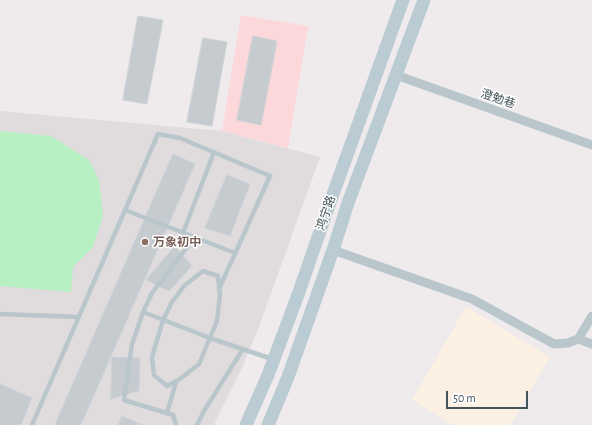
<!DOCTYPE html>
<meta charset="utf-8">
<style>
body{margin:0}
#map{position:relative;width:592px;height:425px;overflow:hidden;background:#efebec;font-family:"Alegreya Sans",sans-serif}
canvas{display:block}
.scale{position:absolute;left:446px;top:391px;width:82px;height:18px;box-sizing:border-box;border:2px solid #43535a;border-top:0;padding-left:5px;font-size:12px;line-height:14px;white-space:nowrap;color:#43535a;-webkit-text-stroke:3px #fff;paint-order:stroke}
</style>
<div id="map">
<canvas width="592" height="425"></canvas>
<div class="scale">50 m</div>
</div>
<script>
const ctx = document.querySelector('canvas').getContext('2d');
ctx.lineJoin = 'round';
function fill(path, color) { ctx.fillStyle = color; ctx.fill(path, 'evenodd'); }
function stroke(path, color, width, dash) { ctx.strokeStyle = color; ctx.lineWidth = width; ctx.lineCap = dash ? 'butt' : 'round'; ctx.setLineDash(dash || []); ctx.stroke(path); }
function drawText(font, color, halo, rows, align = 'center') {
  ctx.font = font + ' "Alegreya Sans","Noto Sans SC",sans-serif'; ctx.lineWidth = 3; ctx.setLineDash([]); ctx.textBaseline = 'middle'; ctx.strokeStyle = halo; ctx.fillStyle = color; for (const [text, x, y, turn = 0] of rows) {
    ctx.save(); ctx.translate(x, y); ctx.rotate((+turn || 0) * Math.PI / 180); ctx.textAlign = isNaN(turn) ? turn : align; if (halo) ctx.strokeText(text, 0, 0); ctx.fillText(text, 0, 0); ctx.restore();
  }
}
fill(new Path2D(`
 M466,307L550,357L510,425H454L412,400Z`), '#fcf0e2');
fill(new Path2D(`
 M0,111L222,131L320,157L259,327L242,368L214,425H0Z`), '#e0dcde');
fill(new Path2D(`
 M241,15L308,26L288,148L222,131Z`), '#fcd8db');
fill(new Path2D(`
 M0,131L51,136L89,160L99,180L103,216L93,247L73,267L71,292L0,286Z`), '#b6f0c3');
const building = new Path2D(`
 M138,16L163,20L147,104L123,100Z
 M253,36L277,41L261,125L237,120Z
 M203,38L227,42L212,126L187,122Z
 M173,154L195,164L81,425H55Z
 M227,175L250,184L230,236L205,228Z
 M175,246L192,266L169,291L146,280Z
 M112,357L140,358L139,391L111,399Z
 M0,384L32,398L21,425H0Z
 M122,416L143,425H118Z`);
fill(building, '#c5cbcf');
stroke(building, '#cfd3d8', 1);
stroke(new Path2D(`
 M125,210L235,253
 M183,233L214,152
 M203,271L218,276L220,295L217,321L199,364L180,379L167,386L154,375L152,357L163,320L172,302L184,286Z
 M143,312L210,338L272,359
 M0,314L79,317
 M167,413L176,382
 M32,425L158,134L180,138L270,176L219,289
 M176,425L173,415L124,400L132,344L143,312L152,293L195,237
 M197,425L204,411L243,349`), '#b9c7cc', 4.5);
stroke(new Path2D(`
 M396,75L592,145
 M333,250L472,299L554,344L568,343L578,339L592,344
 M578,339L592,316`), '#b9c7cc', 9);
stroke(new Path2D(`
 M246,425L268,375L299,292L328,208L403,0
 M268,425L288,377L333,250L348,203L424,0`), '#bbcbd4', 13);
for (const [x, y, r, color] of [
 [145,242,4,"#8d6e63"]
]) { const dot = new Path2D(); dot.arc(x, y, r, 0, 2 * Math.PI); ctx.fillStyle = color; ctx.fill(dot); stroke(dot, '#fff', 1.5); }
drawText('12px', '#43535a', '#fff', [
 ["澄勉巷",498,99,19],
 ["鸿宁路",326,213,-71]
]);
drawText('bold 12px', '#785e54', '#fff', [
 ["万象初中",153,242]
], 'left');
</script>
